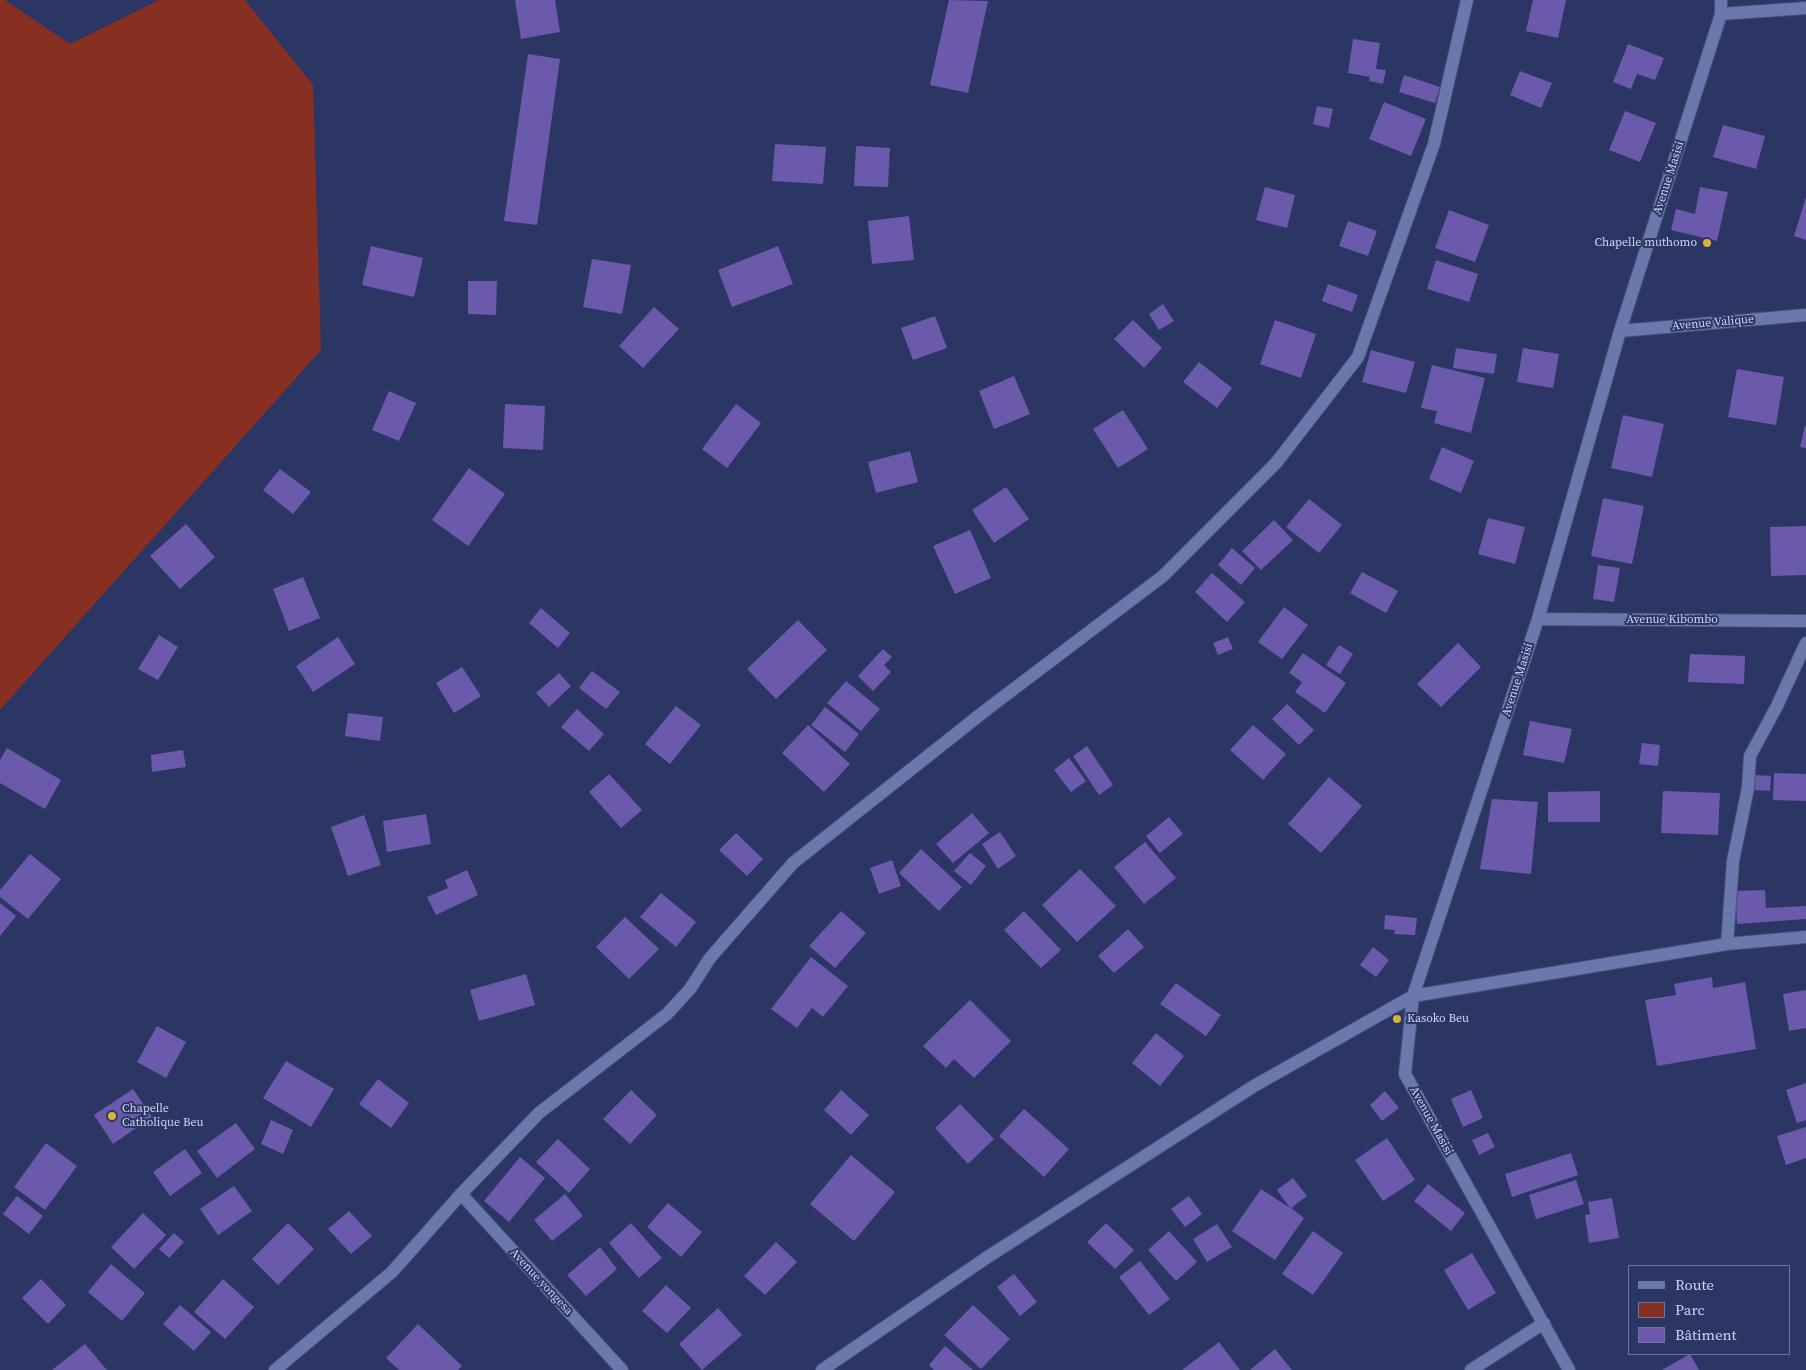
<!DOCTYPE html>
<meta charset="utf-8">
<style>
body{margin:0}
#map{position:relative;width:1806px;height:1370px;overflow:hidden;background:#2b3665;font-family:"Source Serif 4",serif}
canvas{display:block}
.legend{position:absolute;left:1628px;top:1265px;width:162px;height:90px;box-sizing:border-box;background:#2b3665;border:1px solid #6b769e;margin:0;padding:6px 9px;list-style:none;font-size:15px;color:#ccd6f3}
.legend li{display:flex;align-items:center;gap:10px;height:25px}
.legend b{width:25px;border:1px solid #6b769e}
</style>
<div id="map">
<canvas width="1806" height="1370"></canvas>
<ul class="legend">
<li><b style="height:6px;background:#6a79ad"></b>Route</li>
<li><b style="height:14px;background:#872f21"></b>Parc</li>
<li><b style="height:14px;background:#6b59ab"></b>Bâtiment</li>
</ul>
</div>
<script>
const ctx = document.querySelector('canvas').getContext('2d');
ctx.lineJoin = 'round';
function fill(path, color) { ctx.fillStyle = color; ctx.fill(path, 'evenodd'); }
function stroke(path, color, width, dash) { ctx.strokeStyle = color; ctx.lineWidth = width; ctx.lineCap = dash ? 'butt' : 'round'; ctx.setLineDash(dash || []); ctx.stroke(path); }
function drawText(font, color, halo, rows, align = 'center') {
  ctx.font = font + ' "Source Serif 4",serif'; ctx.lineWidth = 4; ctx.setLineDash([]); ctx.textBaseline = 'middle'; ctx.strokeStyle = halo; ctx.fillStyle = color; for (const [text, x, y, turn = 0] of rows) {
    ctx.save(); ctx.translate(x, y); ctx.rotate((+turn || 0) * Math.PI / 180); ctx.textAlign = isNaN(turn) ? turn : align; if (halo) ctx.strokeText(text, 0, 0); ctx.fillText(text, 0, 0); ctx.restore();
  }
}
fill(new Path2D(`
 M0,0H5L70,44L159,0H245L313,85L321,350L0,710Z`), '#872f21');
fill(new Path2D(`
 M515,0H555L560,32L521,39Z
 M949,0L988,1L968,93L930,85Z
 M1533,0H1566L1558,38L1526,31Z
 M1353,39L1380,43L1376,69L1386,70L1383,84L1369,81L1370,77L1348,73Z
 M1628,44L1664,58L1655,80L1637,74L1631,89L1613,82Z
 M528,54L560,59L537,225L504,221Z
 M1520,71L1552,83L1541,108L1510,95Z
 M1404,75L1440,87L1435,103L1399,92Z
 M1384,102L1426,119L1411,156L1369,139Z
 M1317,106L1333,109L1329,128L1313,124Z
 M1625,111L1656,123L1640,162L1609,150Z
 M1723,125L1765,136L1756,169L1713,157Z
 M775,144L826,147L823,184L772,181Z
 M856,146L890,148L888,187L854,186Z
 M1265,187L1295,195L1287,228L1256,220Z
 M1700,187L1728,192L1717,241L1671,230L1676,209L1695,214Z
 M1806,197V240L1794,236Z
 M1449,210L1489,225L1475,262L1435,248Z
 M909,216L914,260L872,264L868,221Z
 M1348,221L1377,231L1368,256L1339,246Z
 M371,246L423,258L414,297L362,285Z
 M778,246L793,284L732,307L718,270Z
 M592,259L631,265L622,314L583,307Z
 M1436,260L1478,274L1469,302L1427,289Z
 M468,281H497L496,315L468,314Z
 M1328,284L1358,295L1352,312L1322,301Z
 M1163,304L1174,321L1159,330L1149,314Z
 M654,307L679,329L643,368L619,346Z
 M935,316L947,348L913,360L901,328Z
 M1133,320L1162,348L1144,368L1114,339Z
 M1275,320L1316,334L1301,378L1260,364Z
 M1456,348L1497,354L1494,374L1453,368Z
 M1523,348L1559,354L1553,388L1517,382Z
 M1371,350L1415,362L1406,393L1362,382Z
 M1199,362L1232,388L1217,408L1183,382Z
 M1432,365L1485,378L1471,433L1434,423L1437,411L1421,408Z
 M1737,369L1784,377L1776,425L1728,417Z
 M1014,376L1030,414L994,429L979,391Z
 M389,391L416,403L399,441L372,430Z
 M505,404L545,406L543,450L503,448Z
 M736,404L761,423L727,468L702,449Z
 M1123,410L1148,449L1118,468L1093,429Z
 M1623,415L1664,424L1652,477L1611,468Z
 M1805,426H1806V448L1800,447Z
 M1442,447L1474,461L1461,493L1429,479Z
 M910,451L918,482L876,493L868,462Z
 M469,468L505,494L468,546L432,520Z
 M280,469L311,492L293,514L263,490Z
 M1006,487L1029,519L994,543L972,510Z
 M1603,498L1644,506L1632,564L1591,556Z
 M1309,499L1342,525L1319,553L1286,527Z
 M1488,518L1525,527L1515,564L1478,554Z
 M1274,520L1293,540L1261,570L1242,551Z
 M186,524L215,557L180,589L150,556Z
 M1806,526V575L1771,576L1770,527Z
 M970,530L991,578L955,594L933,546Z
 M1232,548L1255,568L1241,585L1218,565Z
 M1598,565L1620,568L1614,602L1593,599Z
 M1362,572L1398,591L1386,613L1350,593Z
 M1212,573L1245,602L1227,622L1195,592Z
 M303,577L320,618L289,631L273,589Z
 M1284,607L1308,625L1282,659L1258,642Z
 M541,608L570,633L558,648L529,623Z
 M798,620L827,650L776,699L747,669Z
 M159,635L178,647L158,680L138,669Z
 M338,637L355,664L313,692L296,666Z
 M1228,637L1233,649L1218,655L1213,643Z
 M1458,643L1481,667L1441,707L1417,684Z
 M1339,645L1353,654L1340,674L1326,665Z
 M883,649L892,657L884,665L891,672L873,691L858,676Z
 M1303,653L1346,683L1325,713L1295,692L1302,682L1289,673Z
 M1690,654L1745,656L1744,684L1688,682Z
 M462,667L481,696L454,713L436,683Z
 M592,671L620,692L606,709L579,688Z
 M559,673L571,686L549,707L536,693Z
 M846,681L880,709L861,731L827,703Z
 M1287,704L1314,730L1299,745L1272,719Z
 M676,706L701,725L670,764L645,744Z
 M825,707L859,734L845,752L811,725Z
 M577,709L604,734L589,751L561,727Z
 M348,713L383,717L380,741L345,736Z
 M1530,721L1572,729L1564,763L1523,755Z
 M808,725L850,764L824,792L782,753Z
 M1253,725L1286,754L1263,780L1230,750Z
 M1642,743L1660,745L1658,766L1639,764Z
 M1087,746L1113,785L1099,795L1073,756Z
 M7,748L61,780L45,809L0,783V760Z
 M183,750L186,767L152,772L151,755Z
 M1069,758L1086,781L1071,792L1054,770Z
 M1774,773L1806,774V801L1773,800Z
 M609,774L642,810L621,828L589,792Z
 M1754,775L1771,776L1770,791L1753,790Z
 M1329,777L1362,806L1321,853L1288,824Z
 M1600,791V822H1548V792Z
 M1663,791L1720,793L1718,835L1661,833Z
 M1492,799L1538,802L1531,874L1480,869Z
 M972,813L989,833L953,863L936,844Z
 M426,814L431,844L387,852L383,821Z
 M364,815L381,865L348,876L331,827Z
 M1169,817L1183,834L1160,853L1146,836Z
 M1000,832L1016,856L998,869L982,844Z
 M736,833L763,859L747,876L719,850Z
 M1145,842L1176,878L1144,904L1114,867Z
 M921,849L962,887L939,911L899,873Z
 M970,853L986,866L971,885L954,871Z
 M30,854L61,879L28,919L0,897V890Z
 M892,860L901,886L879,894L870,868Z
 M1080,869L1116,906L1077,942L1042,905Z
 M467,870L478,895L436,915L427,897L448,888L445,880Z
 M1765,890L1766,908L1806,906V919L1737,924L1735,891Z
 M661,893L696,922L676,947L640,917Z
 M0,903L16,916L0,936Z
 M841,911L866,933L835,968L809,946Z
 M1024,911L1061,950L1041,968L1004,930Z
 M1385,915L1417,918L1415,935L1394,934L1395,930L1384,929Z
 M625,917L659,949L629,979L596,947Z
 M1128,929L1144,947L1114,973L1098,956Z
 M1373,947L1389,960L1376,977L1360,965Z
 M811,957L848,986L823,1017L812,1008L797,1028L771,1009Z
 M526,974L535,1005L479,1021L470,990Z
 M1712,977L1713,988L1745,982L1756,1049L1657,1066L1645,1000L1676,995L1674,984Z
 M1176,983L1221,1015L1206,1036L1160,1004Z
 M1806,990V1028L1789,1031L1783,994Z
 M970,1000L1011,1041L974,1078L954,1059L946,1068L923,1046Z
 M157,1026L186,1042L166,1078L137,1062Z
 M1156,1033L1184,1056L1160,1086L1132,1063Z
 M286,1061L334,1089L311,1127L263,1098Z
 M378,1079L409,1103L391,1128L359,1104Z
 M1806,1083V1120L1797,1123L1786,1090Z
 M133,1089L152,1117L113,1144L94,1115Z
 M631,1090L657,1115L630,1144L603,1119Z
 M841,1090L869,1115L851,1135L824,1110Z
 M1471,1090L1483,1118L1463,1127L1451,1099Z
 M1385,1091L1399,1108L1382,1121L1370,1105Z
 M960,1104L994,1139L968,1164L935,1128Z
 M1024,1109L1069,1149L1044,1177L999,1136Z
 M271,1120L293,1130L283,1154L261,1144Z
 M236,1123L255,1149L217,1178L197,1151Z
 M1806,1127V1158L1786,1165L1777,1136Z
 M1488,1133L1495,1147L1479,1155L1472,1140Z
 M1387,1138L1415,1180L1383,1201L1355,1160Z
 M558,1139L590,1169L569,1193L536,1162Z
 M46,1143L77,1166L45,1210L14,1187Z
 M185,1149L202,1173L170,1196L153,1172Z
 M1571,1153L1578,1175L1512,1197L1505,1174Z
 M851,1155L895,1192L854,1241L810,1204Z
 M520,1157L545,1178L509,1222L484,1201Z
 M1293,1178L1307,1196L1291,1208L1304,1218L1275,1260L1232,1231L1261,1189L1290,1208L1277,1190Z
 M1576,1180L1584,1204L1536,1219L1529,1195Z
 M1428,1184L1465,1213L1451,1231L1414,1201Z
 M234,1186L252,1211L218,1235L200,1209Z
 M565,1194L583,1216L552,1241L534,1220Z
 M17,1196L43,1216L29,1234L3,1214Z
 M1189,1196L1202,1214L1185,1227L1171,1209Z
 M1612,1198L1619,1238L1589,1243L1585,1215L1590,1214L1588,1202Z
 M668,1203L702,1232L681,1257L647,1227Z
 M349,1211L372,1236L351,1254L328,1229Z
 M143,1213L166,1235L134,1269L111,1247Z
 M288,1223L314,1249L278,1285L252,1259Z
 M631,1223L662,1258L639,1278L609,1243Z
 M1106,1223L1134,1250L1115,1269L1087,1242Z
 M1217,1224L1232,1247L1207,1262L1193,1239Z
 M1169,1231L1197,1262L1176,1281L1148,1250Z
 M1313,1231L1343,1253L1313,1295L1282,1274Z
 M174,1233L184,1242L169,1258L159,1249Z
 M776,1242L797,1262L765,1295L744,1276Z
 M600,1247L617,1269L586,1296L567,1275Z
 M1472,1253L1496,1293L1468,1310L1444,1270Z
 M1140,1261L1170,1299L1149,1315L1119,1277Z
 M111,1264L145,1293L122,1321L88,1292Z
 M1014,1274L1037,1302L1020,1316L997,1287Z
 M41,1279L66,1305L48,1324L22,1298Z
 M223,1279L254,1307L225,1339L194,1312Z
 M666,1285L691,1308L667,1333L642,1311Z
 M180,1305L211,1332L194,1351L163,1324Z
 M973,1305L1010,1339L981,1369L944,1335Z
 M718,1308L742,1335L702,1370L679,1344Z
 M418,1324L462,1366L458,1370H399L386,1358Z
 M1219,1342L1240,1370H1182Z
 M85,1344L107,1370H52Z
 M945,1346L973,1370H934L929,1365Z
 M1275,1349L1292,1370H1250Z
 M1690,1354L1699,1370H1662Z`), '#6b59ab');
const minor = new Path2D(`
 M1721,14L1806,8
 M1620,331L1806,315
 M1538,619L1806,621
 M1727,944L1733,861L1748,788L1750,756L1777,706L1806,643
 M461,1194L622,1370
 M275,1370L392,1272L461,1194L539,1113L667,1014L690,989L710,958L793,863L986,710L1163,576L1276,463L1358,357L1434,144L1467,0
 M822,1370L986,1258L1254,1086L1413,996L1727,944L1806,937
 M1471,1370L1544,1323
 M1569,1370L1405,1074L1413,996L1538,619L1620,331L1721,14V0`);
stroke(minor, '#485078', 14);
stroke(minor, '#6a79ad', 12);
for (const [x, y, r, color] of [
 [1707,243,5,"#dab334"],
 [1397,1019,5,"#dab334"],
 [112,1116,5,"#dab334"]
]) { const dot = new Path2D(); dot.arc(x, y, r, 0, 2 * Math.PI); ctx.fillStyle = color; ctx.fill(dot); stroke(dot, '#2b3665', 2); }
drawText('12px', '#ccd6f3', '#2b3665', [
 ["Avenue Masisi",1669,178,-72],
 ["Avenue Valique",1713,323,-5],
 ["Avenue Kibombo",1672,620],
 ["Avenue Masisi",1518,680,-72],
 ["Avenue Masisi",1431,1121,61],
 ["Avenue yongesa",541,1282,47]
]);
drawText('12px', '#ccd6f3', '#2b3665', [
 ["Chapelle muthomo",1697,243,"right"],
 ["Kasoko Beu",1407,1019],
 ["Chapelle",122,1109],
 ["Catholique Beu",122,1123]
], 'left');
</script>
